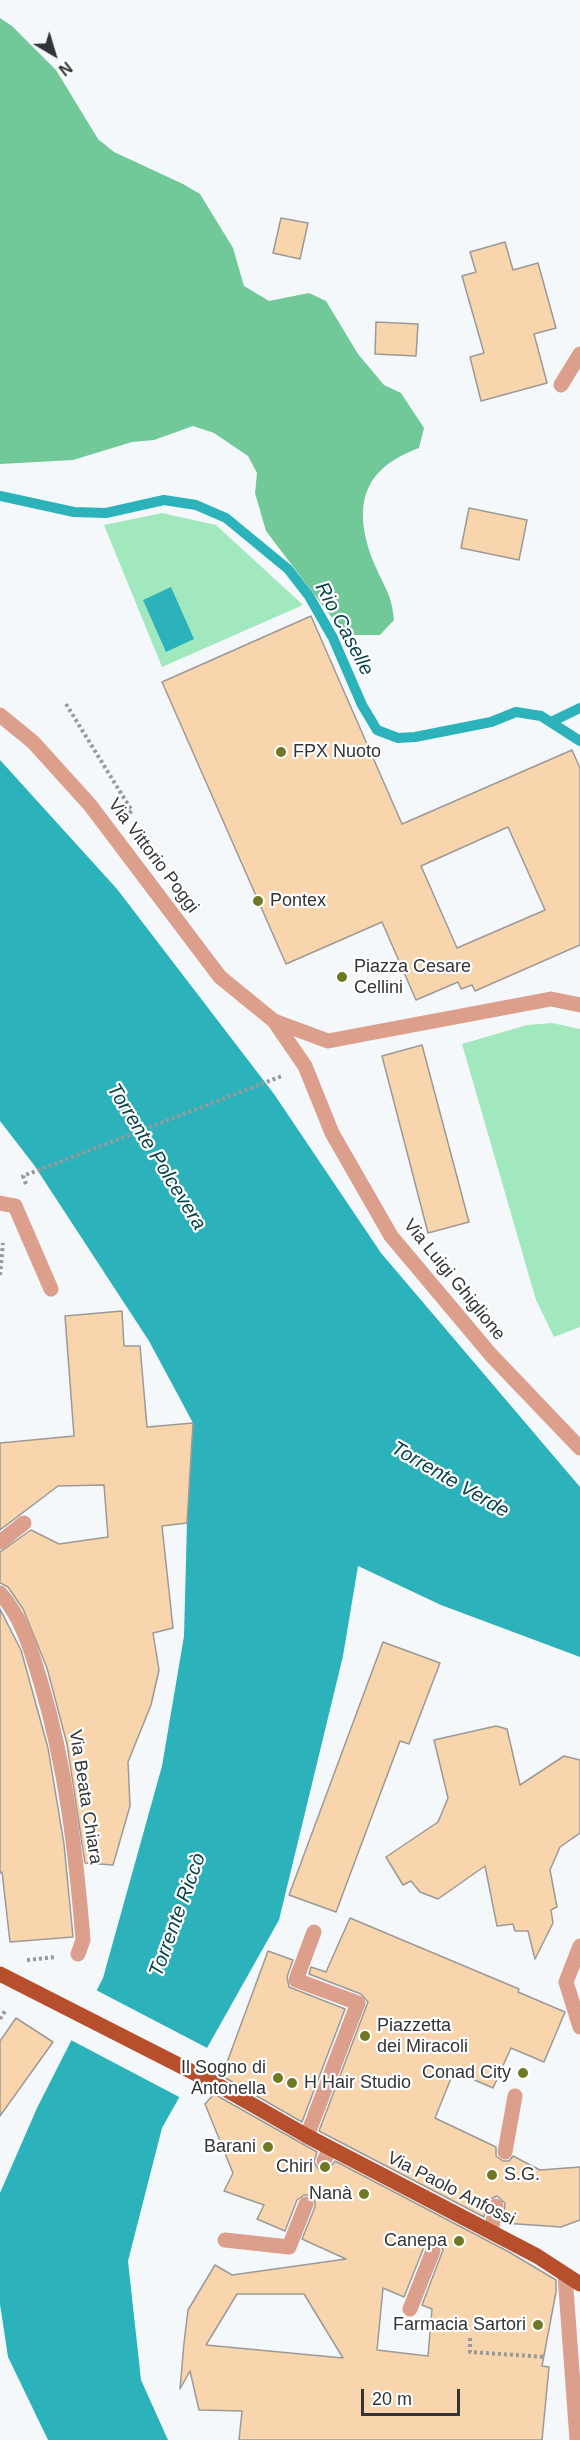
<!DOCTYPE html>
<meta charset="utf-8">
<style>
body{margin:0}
#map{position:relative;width:580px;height:2440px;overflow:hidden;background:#f5f8fa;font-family:Arial,sans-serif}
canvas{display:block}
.north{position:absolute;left:24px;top:24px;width:60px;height:60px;-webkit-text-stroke:4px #fff;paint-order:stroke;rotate:142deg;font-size:16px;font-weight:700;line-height:24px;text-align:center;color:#333435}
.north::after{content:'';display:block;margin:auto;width:21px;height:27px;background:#333435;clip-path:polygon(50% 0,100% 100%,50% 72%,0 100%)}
.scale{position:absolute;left:361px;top:2389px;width:99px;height:27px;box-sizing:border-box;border:3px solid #333435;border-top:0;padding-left:8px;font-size:18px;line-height:21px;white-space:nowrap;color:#333435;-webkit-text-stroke:4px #fff;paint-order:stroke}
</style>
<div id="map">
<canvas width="580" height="2440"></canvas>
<div class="north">N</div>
<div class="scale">20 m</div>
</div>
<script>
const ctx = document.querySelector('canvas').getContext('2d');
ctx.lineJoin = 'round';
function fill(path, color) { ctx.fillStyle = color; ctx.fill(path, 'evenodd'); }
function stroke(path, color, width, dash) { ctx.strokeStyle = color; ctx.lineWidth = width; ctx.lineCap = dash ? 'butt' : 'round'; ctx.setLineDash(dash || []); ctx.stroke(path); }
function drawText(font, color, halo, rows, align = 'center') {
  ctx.font = font + ' Arial,sans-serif'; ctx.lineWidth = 4.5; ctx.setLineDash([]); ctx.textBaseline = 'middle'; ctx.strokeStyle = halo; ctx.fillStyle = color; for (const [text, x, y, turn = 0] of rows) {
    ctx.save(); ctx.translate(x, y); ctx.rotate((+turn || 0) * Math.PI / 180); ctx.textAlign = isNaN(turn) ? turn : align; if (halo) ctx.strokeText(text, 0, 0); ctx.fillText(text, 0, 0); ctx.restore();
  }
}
fill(new Path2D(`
 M162,513L216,525L303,605L162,667L104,525Z
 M552,1023L580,1029V1327L554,1337L536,1300L462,1044L527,1025Z`), '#a2e8bf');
fill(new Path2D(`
 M0,18L12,26L56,70L98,139L114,152L183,184L200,194L233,248L244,286L269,301L309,293L326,301L358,354L384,385L401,393L424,428L419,448C361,469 352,508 374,563C383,585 392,594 394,620L380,635H350L336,623L266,531L255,493L257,473L248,456L214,433L193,426L154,440L132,442L73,460L0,464Z`), '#71c898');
fill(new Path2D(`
 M171,587L194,639L166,652L143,600Z
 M0,760L117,889L274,1094L381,1253L580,1487V1657L441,1605L358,1566L343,1656L279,1920L162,2128L128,2261L141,2380L168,2440H48L8,2357L0,2304V2193L37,2108L103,1978L162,1766L184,1636L187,1523L193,1423L149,1341L34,1165L0,1121Z`), '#2bb2bb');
fill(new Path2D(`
 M94,1989L211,2050L183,2099L69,2039Z`), '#f5f8fa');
stroke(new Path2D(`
 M0,496L74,512L106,513L164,500L196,505L226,518L288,569L309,596L333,638L362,705L377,730L398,738L415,737L491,722L516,712L541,716L580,741
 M551,722L580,708`), '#2bb2bb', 10);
const building = new Path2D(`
 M281,218L308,223L300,259L273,253Z
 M505,242L513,270L538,263L556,328L534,334L547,383L481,401L470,357L484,353L462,276L476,272L470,252Z
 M376,322L418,324L416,356L375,354Z
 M469,508L527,520L519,560L461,548Z
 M311,616L402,824L572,750L580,768V945L475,991L472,985L461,989L458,982L416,1000L382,922L286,964L162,682ZM508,827L545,910L457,948L421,866Z
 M422,1045L469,1222L428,1233L382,1056Z
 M122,1311L124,1346H140L147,1427L193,1423L187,1523L162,1526L173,1628L153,1633L159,1670L151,1705L128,1762L130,1806L113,1865L85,1863L67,1744L47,1668L23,1609L8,1587L0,1583V1552L31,1530L59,1544L108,1537L104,1485L58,1486L0,1530V1443L74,1436L65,1316Z
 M0,1609L21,1650L48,1748L64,1844L73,1937L10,1942L2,1872L0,1873Z
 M383,1642L440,1663L409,1744L400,1741L336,1912L289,1895Z
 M496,1726L507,1729L520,1785L564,1756L580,1760V1833L560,1847L550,1870L557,1907L551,1910L553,1923L535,1959L528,1931H515L513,1924L497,1926L485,1866L438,1899L420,1892L411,1881L403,1885L386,1857L438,1822L448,1798L434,1740Z
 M350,1918L519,1989L518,1992L565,2012L544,2062L511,2048L493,2088L454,2071L435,2118L496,2147V2156L503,2161H509L513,2156L540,2170L580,2167V2220L561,2227L503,2223L505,2203L497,2196L488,2200L484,2217L319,2131L368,2002L361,1994L309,1974L311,1967L326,1972Z
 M268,1951L293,1960L287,1977L289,1987L345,2009L302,2122L222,2076Z
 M16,2018L53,2042L0,2116V2041Z
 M214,2094L317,2152L314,2162L319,2170L329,2169L335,2161L509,2252L556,2280V2292L542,2366L549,2367L542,2440H239L242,2411L199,2410L190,2371L180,2389L184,2343L188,2310L215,2265L232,2275L346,2259L302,2239L315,2207V2202L310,2195H304L297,2200L285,2231L257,2219L264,2205L224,2191L233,2173L205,2104ZM432,2241L440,2245L443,2250L422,2305L432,2309L428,2356L377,2350L383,2288L404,2297L424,2247ZM237,2294H304L343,2358L206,2345Z`);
fill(building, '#f8d5ac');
stroke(building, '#9c9a97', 1.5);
stroke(new Path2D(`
 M66,704L132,811L128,814
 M26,1184L23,1176L282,1076
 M0,1275L3,1243
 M27,1960L56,1957
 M0,2019L5,2011
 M470,2338V2352L546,2357`), '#97999a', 4, [3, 3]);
stroke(new Path2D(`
 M15,1206L51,1289
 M580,1946L566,1982L580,2027
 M307,2136L358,2003L296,1980L314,1932
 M505,2152L515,2096
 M324,2161L330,2148
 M491,2231L496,2206
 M225,2240L289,2247L306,2204
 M565,2275L577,2440
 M410,2309L433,2251`), '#db9f8c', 15);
stroke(new Path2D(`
 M0,1203L15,1206
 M0,1542L24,1523
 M0,1593C23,1619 31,1650 41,1683C66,1767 76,1853 83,1940L78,1954`), '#db9f8c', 15);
stroke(new Path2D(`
 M561,385L580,354`), '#db9f8c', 15);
stroke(new Path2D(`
 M0,715L33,742L90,805L220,977L274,1021L305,1066L332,1133L391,1236L491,1355L580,1448
 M274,1021L328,1041L551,999L580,1005`), '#db9f8c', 15);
stroke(new Path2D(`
 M0,1974L216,2084L307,2136L537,2256L580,2284`), '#b84f2c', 15);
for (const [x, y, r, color] of [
 [281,752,6,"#6f7823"],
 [258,901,6,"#6f7823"],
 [342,977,6,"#6f7823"],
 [365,2036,6,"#6f7823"],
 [523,2073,6,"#6f7823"],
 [278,2078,6,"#6f7823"],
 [292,2083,6,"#6f7823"],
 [268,2147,6,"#6f7823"],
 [325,2167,6,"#6f7823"],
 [492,2175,6,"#6f7823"],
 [364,2194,6,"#6f7823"],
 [459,2241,6,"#6f7823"],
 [538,2325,6,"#6f7823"]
]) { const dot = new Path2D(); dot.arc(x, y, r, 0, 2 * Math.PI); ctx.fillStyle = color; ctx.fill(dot); stroke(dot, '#fff', 2); }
drawText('18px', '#333435', '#fff', [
 ["FPX Nuoto",293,752,"left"],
 ["Pontex",270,901,"left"],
 ["Piazza Cesare",354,967,"left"],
 ["Cellini",354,988,"left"],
 ["Piazzetta",377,2026,"left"],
 ["dei Miracoli",377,2047,"left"],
 ["Il Sogno di",266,2068],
 ["Antonella",266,2089],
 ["Conad City",511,2073],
 ["H Hair Studio",304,2083,"left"],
 ["Barani",256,2147],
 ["Chiri",313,2167],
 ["S.G.",504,2175,"left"],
 ["Nanà",352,2194],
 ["Canepa",447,2241],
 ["Farmacia Sartori",526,2325]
], 'right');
drawText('18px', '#333435', '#fff', [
 ["Via Vittorio Poggi",153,856,53],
 ["Via Luigi Ghiglione",454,1280,51],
 ["Via Beata Chiara",85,1797,81],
 ["Via Paolo Anfossi",451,2189,27]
]);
drawText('italic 20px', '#0a4448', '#fff', [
 ["Rio Caselle",344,629,62],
 ["Torrente Polcevera",156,1157,58],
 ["Torrente Verde",450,1480,30],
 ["Torrente Riccò",178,1915,-70]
]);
</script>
